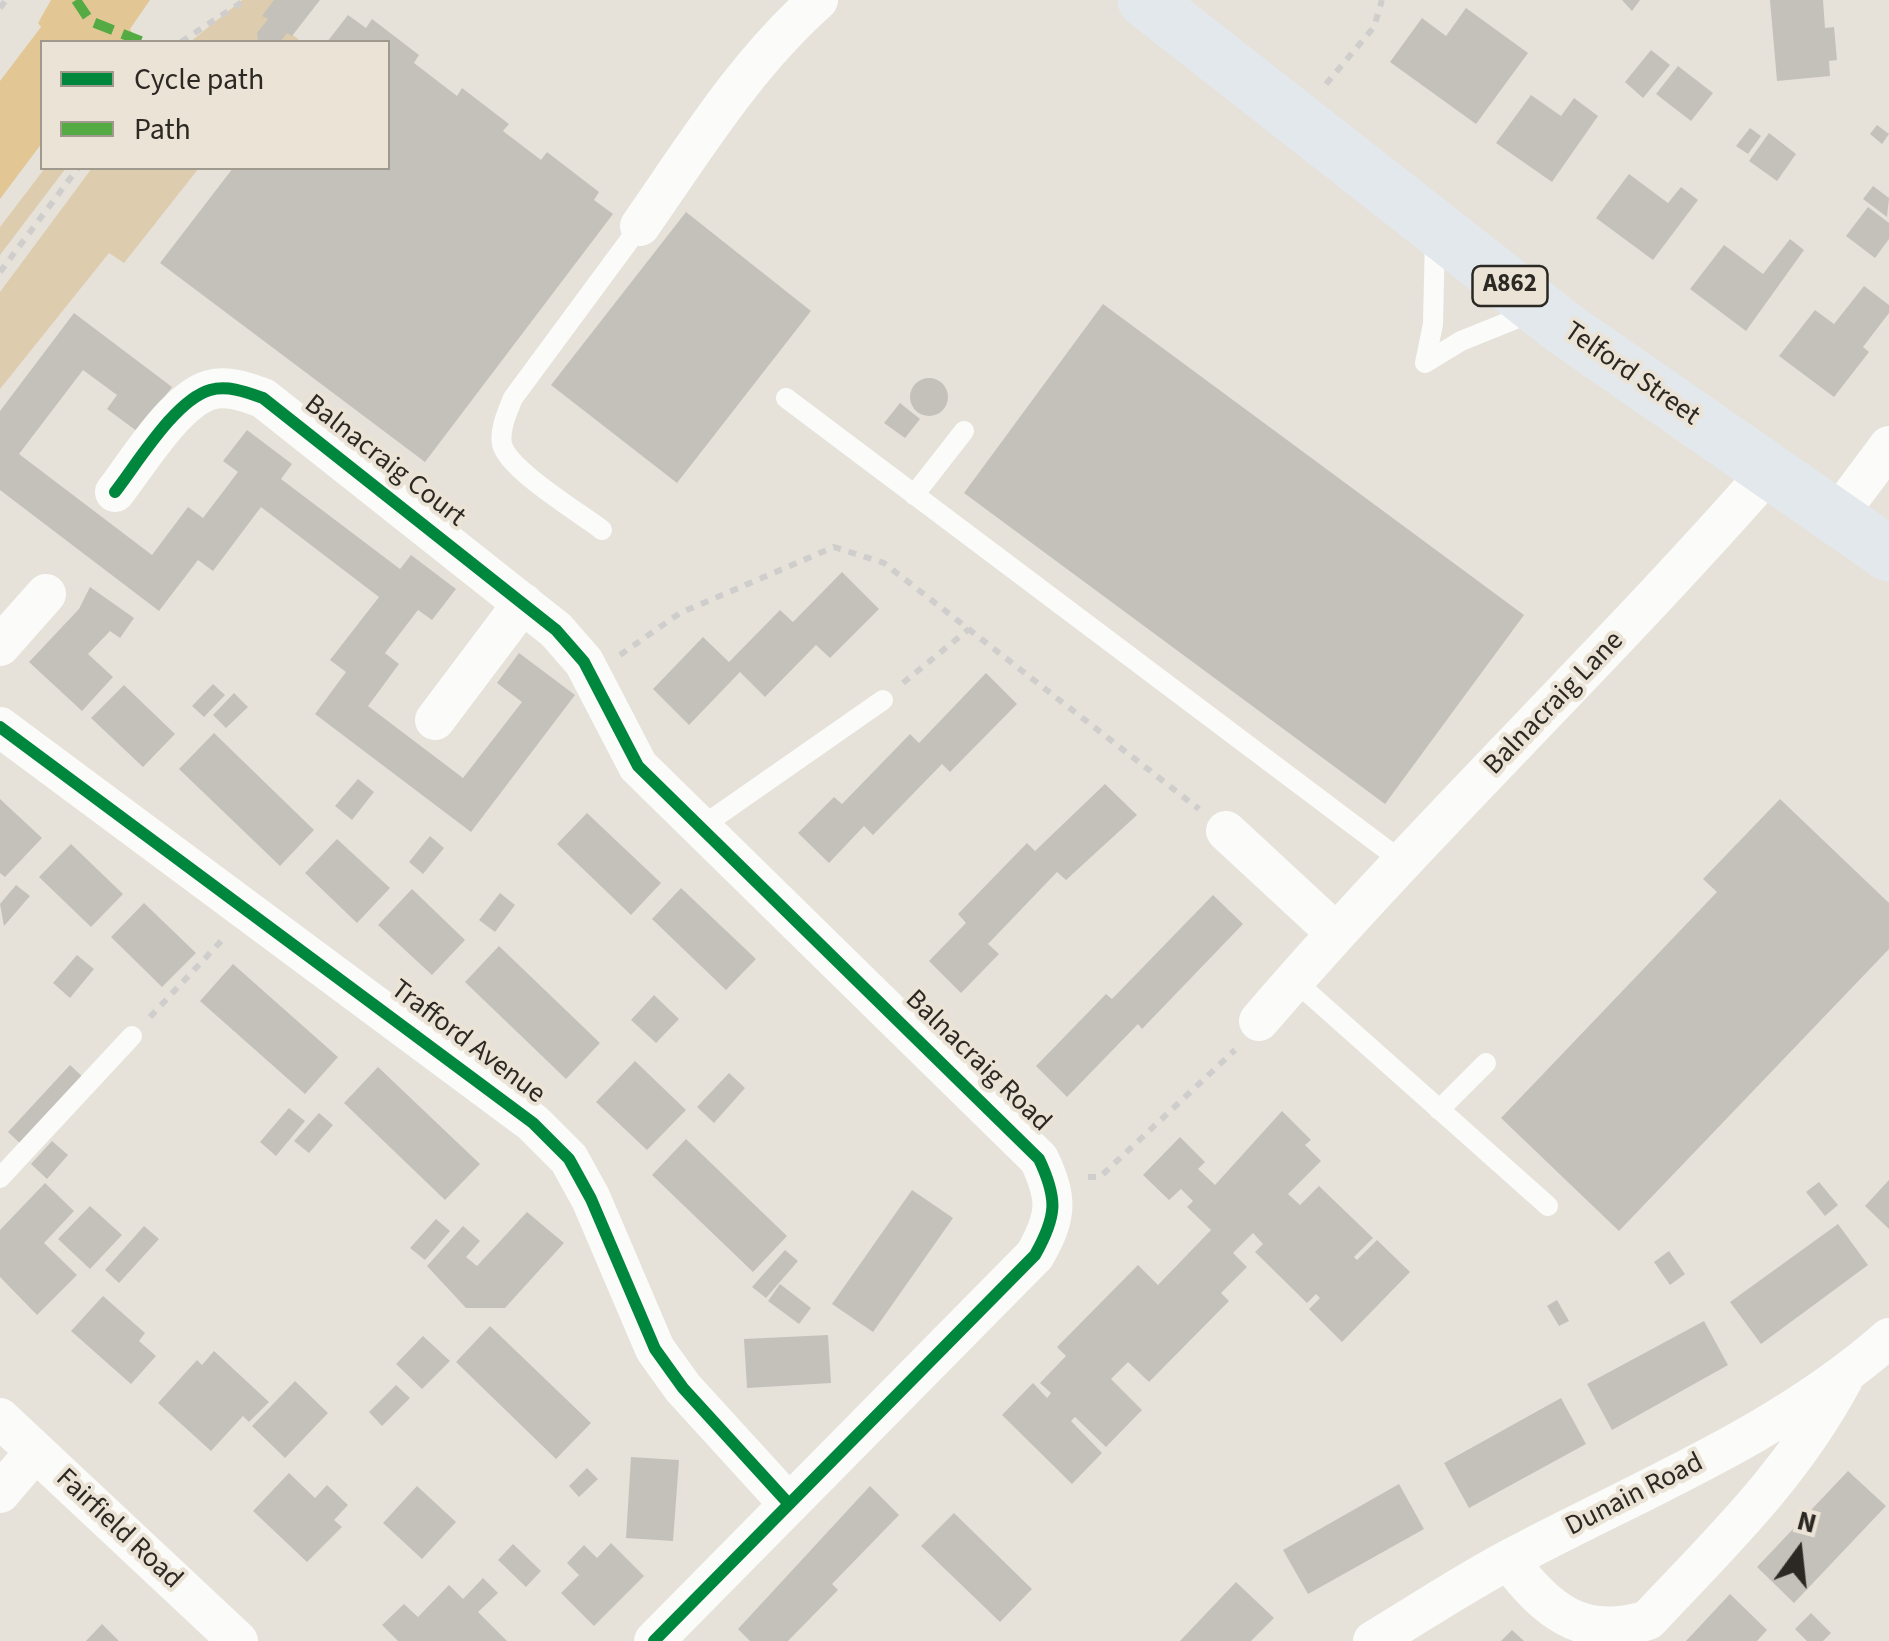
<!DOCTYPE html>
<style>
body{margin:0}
#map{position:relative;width:1889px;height:1641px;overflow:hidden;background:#e6e2da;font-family:"Source Sans 3",sans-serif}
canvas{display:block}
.legend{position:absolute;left:40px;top:40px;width:350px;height:130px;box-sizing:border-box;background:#ebe3d5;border:2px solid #9f998e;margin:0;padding:12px 18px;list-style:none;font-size:30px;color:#2c2924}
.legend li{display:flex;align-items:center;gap:20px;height:50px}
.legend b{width:50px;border:2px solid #9f998e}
.north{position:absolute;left:1749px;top:1501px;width:100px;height:100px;-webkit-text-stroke:8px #ebe3d5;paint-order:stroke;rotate:15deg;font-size:28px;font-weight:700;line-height:40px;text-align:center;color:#2c2924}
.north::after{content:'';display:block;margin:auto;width:35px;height:45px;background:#2c2924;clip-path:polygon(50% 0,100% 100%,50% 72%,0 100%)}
</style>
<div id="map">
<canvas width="1889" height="1641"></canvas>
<ul class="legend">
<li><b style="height:12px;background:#00873e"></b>Cycle path</li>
<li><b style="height:12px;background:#54ab44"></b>Path</li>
</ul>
<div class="north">N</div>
</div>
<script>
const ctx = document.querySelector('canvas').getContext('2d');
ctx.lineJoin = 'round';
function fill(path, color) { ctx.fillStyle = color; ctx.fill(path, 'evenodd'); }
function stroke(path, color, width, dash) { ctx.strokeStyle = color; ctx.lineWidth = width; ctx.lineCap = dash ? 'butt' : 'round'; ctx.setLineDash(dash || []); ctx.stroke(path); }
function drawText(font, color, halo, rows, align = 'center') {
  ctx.font = font + ' "Source Sans 3",sans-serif'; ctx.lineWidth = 8; ctx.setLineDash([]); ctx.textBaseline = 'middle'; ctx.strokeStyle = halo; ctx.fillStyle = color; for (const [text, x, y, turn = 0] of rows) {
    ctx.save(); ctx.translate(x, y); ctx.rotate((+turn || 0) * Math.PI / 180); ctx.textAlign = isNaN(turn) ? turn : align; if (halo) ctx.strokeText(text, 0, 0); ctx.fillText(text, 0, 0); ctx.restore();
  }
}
fill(new Path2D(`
 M242,0H287L273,19L299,40L190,42Z
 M45,168H66L0,255V227Z
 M92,168H199L124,263L109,253L0,389V292Z`), '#ddcdae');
fill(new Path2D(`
 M51,0H150L130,29L133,35L128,42H42V143L0,199V81L41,27L38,23Z`), '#e2c795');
fill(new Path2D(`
 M274,0H320L292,36L287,33L280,42H258L257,33L268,19L262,16Z
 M1622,0H1640L1632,11Z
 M1770,0H1823L1825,28L1834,27L1837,60L1829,61L1830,76L1777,81Z
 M1466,8L1528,53L1476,124L1390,62L1422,18L1446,36Z
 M348,15L366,28L372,19L419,55L414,63L457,96L462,88L509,124L503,131L541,160L547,152L599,192L594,200L613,214L425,462L160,263L233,168H388V42H327Z
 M1651,50L1670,65L1643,98L1625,82Z
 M1678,66L1713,93L1691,121L1656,94Z
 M1531,95L1561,116L1574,98L1598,116L1552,182L1496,143Z
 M1877,125L1889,134L1882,144L1870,134Z
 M1750,128L1761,136L1748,154L1736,146Z
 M1769,133L1796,154L1777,181L1749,161Z
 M1629,174L1668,203L1681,187L1698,200L1653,260L1596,218Z
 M1873,186L1889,198L1887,217L1863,199Z
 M1868,207L1889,223V239L1875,258L1846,236Z
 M686,212L811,311L677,483L551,385Z
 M1790,239L1804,250L1746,331L1690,289L1724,245L1763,274Z
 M1864,286L1889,305V313L1863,347L1869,352L1834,397L1779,356L1815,310L1834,324Z
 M1103,304L1524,615L1385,804L964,493Z
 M74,313L172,387L138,432L107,409L117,395L83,370L19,454L152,555L188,507L203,518L238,472L223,461L247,430L292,464L281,479L400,569L411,555L456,589L432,620L418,610L385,653L399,664L368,706L463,778L522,702L497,683L519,653L575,695L471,832L315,714L346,672L330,660L379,597L261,507L213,571L198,560L159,611L0,490V411Z
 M910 397a19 19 0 1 1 38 0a19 19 0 1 1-38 0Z
 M900,403L920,419L905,438L884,423Z
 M842,572L879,609L830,658L816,645L765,697L740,672L689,725L653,689L703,637L729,662L780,610L793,622Z
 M90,587L134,618L120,638L110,631L88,654L113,677L82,711L29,662L79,609Z
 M986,673L1017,704L950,772L942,764L873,835L864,826L829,863L798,833L834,797L842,804L910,734L919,743Z
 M213,684L225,695L204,717L192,706Z
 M124,685L175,734L143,767L91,718Z
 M234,693L248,707L226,728L213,715Z
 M214,733L314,830L280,866L179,769Z
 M358,779L374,792L352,820L335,806Z
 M1105,784L1137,815L1066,880L1057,872L988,944L999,954L961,993L929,961L966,923L958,914L1027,843L1035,851Z
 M0,799L42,838L5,877L0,873Z
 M1780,799L1889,903V949L1619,1231L1501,1118L1717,892L1703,879Z
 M587,813L661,883L631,915L557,844Z
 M430,836L444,848L423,874L409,862Z
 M337,839L390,888L357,923L305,873Z
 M71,844L123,894L91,927L39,877Z
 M16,885L30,896L4,926L0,904Z
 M681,888L756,959L726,990L652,919Z
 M412,889L465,940L432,975L378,925Z
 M500,893L515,905L495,932L479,920Z
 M1213,895L1243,924L1142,1029L1138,1024L1067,1097L1036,1066L1106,994L1112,999Z
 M144,903L196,953L162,987L111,937Z
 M499,946L600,1043L566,1079L465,982Z
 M77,955L94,969L70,998L53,983Z
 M233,964L338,1057L305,1094L200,1001Z
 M654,995L679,1019L656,1043L631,1020Z
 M635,1061L686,1110L647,1150L596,1102Z
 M70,1065L86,1080L24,1147L8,1132Z
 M378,1067L480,1164L445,1200L344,1103Z
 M729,1073L745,1088L714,1123L697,1107Z
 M289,1108L305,1121L276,1156L260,1142Z
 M1282,1111L1311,1140L1305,1145L1321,1161L1288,1194L1300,1205L1319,1186L1373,1238L1354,1257L1357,1260L1377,1240L1410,1272L1342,1342L1309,1309L1320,1298L1316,1294L1307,1303L1255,1252L1263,1244L1253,1233L1233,1253L1247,1267L1221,1293L1229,1301L1149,1382L1128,1362L1111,1379L1142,1410L1106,1447L1075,1417L1071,1421L1102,1453L1072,1484L1002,1415L1033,1383L1047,1398L1051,1393L1040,1383L1066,1356L1057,1347L1138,1265L1158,1285L1211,1230L1187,1207L1193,1201L1181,1189L1169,1200L1143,1175L1180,1137L1205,1162L1198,1169L1215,1185Z
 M319,1113L333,1125L309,1153L294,1141Z
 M686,1139L787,1236L753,1272L652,1175Z
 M52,1141L68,1155L47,1179L31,1164Z
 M1889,1180V1229L1865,1206Z
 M1819,1182L1838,1205L1825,1216L1806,1192Z
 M45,1183L74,1211L44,1243L77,1275L37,1315L0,1277V1230Z
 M912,1190L953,1218L873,1332L832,1304Z
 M90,1206L122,1235L90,1269L58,1239Z
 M527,1212L564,1243L505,1308H466L427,1266L463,1226L480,1241L466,1257L477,1266Z
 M436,1219L450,1231L425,1260L410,1248Z
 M1838,1224L1868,1265L1761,1344L1730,1302Z
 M144,1226L159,1239L119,1283L105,1270Z
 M785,1250L798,1261L766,1298L752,1287Z
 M1669,1251L1685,1274L1670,1285L1654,1262Z
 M780,1284L811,1308L799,1324L768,1301Z
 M103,1296L145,1333L139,1341L156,1356L131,1384L71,1331Z
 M1557,1300L1569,1321L1559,1326L1547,1306Z
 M1704,1321L1728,1365L1612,1430L1587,1384Z
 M490,1326L591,1423L556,1459L456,1362Z
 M828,1335L831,1383L747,1388L744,1339Z
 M423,1336L450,1361L422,1389L396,1364Z
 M214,1351L269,1402L249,1422L243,1416L211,1451L158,1403L197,1360L202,1365Z
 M295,1381L328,1413L285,1458L252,1426Z
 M396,1385L410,1398L382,1426L369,1412Z
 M1561,1398L1586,1444L1469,1508L1444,1463Z
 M631,1457L679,1460L673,1541L626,1538Z
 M587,1468L598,1479L579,1497L569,1486Z
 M1848,1471L1886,1506L1794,1603L1757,1567Z
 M289,1473L315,1498L327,1485L348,1505L334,1520L342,1527L307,1562L253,1511Z
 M1399,1484L1424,1529L1308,1594L1283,1550Z
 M417,1486L456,1522L422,1559L383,1523Z
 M870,1486L899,1515L832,1584L838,1590L788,1641H750L738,1629Z
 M954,1513L1032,1589L1000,1622L921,1546Z
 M611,1543L644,1576L594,1626L561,1593L579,1575L567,1563L584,1545L597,1558Z
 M513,1544L541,1571L526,1587L498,1560Z
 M483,1578L498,1593L478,1612L507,1641H398L382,1625L404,1604L418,1617L449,1585L463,1599Z
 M1236,1582L1274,1618L1251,1641H1180Z
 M1730,1594L1767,1630L1757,1641H1686Z
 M1811,1613L1831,1633L1823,1641H1807L1795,1629Z
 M102,1624L119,1641H86Z
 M1512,1630L1524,1641H1501Z`), '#c4c1bb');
stroke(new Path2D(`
 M0,8L6,0
 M181,42L245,0
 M1326,84L1374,27L1382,0
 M0,272L78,168
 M620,655L680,613L834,547L884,563L1199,809
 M903,683L969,629
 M150,1017L224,938
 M1088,1177H1100L1235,1050`), '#d0cecc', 6, [8, 8]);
stroke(new Path2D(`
 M1425,363L1433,324L1435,236
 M1425,363L1461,341L1533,312
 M786,398L1403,862
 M914,495L964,431
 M602,530C580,513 507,469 502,444C499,429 508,411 513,398L640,226
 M701,827L883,700
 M1294,980L1548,1206
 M1439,1110L1486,1063
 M0,1178L132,1036`), '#fbfbf9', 20);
stroke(new Path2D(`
 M640,226C695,147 745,65 818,0
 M115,492C137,464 175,400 210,390C228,385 246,392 263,398L556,630L584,662L638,766L1039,1159C1058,1199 1057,1216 1035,1255L654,1641
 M1836,517L1889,446
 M0,646L46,594
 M435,720L523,603
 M0,727L533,1123L569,1159L591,1199L655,1349L683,1388L788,1503
 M1226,831L1335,932
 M1259,1021C1422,831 1604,659 1769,471
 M0,1418L238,1641
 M0,1493L35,1452
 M1508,1560C1547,1610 1580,1641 1648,1620C1722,1541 1791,1476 1843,1379
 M1373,1641C1418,1614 1463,1584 1510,1559C1639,1490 1778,1436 1889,1338`), '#fbfbf9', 40);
stroke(new Path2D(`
 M1145,0L1565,329L1889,554`), '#e3e8ec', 55);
stroke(new Path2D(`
 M76,0L90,21L143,42`), '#54ab44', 10, [20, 10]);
stroke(new Path2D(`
 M115,492C137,464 175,400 210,390C228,385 246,392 263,398L556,630L584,662L638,766L1039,1159C1058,1199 1057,1216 1035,1255L654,1641
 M0,727L533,1123L569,1159L591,1199L655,1349L683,1388L788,1503`), '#00873e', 12);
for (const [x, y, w] of [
 [1510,286,75]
]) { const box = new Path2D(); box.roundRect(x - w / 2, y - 20, w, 40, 8); ctx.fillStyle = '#ebe3d5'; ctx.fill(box); stroke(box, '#2c2924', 2.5); }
drawText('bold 25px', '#2c2924', null, [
 ["A862",1510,286]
]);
drawText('28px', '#2c2924', '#ebe3d5', [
 ["Telford Street",1631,375,35],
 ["Balnacraig Court",384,462,38],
 ["Balnacraig Lane",1555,704,-46],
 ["Trafford Avenue",467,1043,37],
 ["Balnacraig Road",977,1062,44],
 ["Dunain Road",1635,1496,-27],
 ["Fairfield Road",118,1530,43]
]);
</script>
